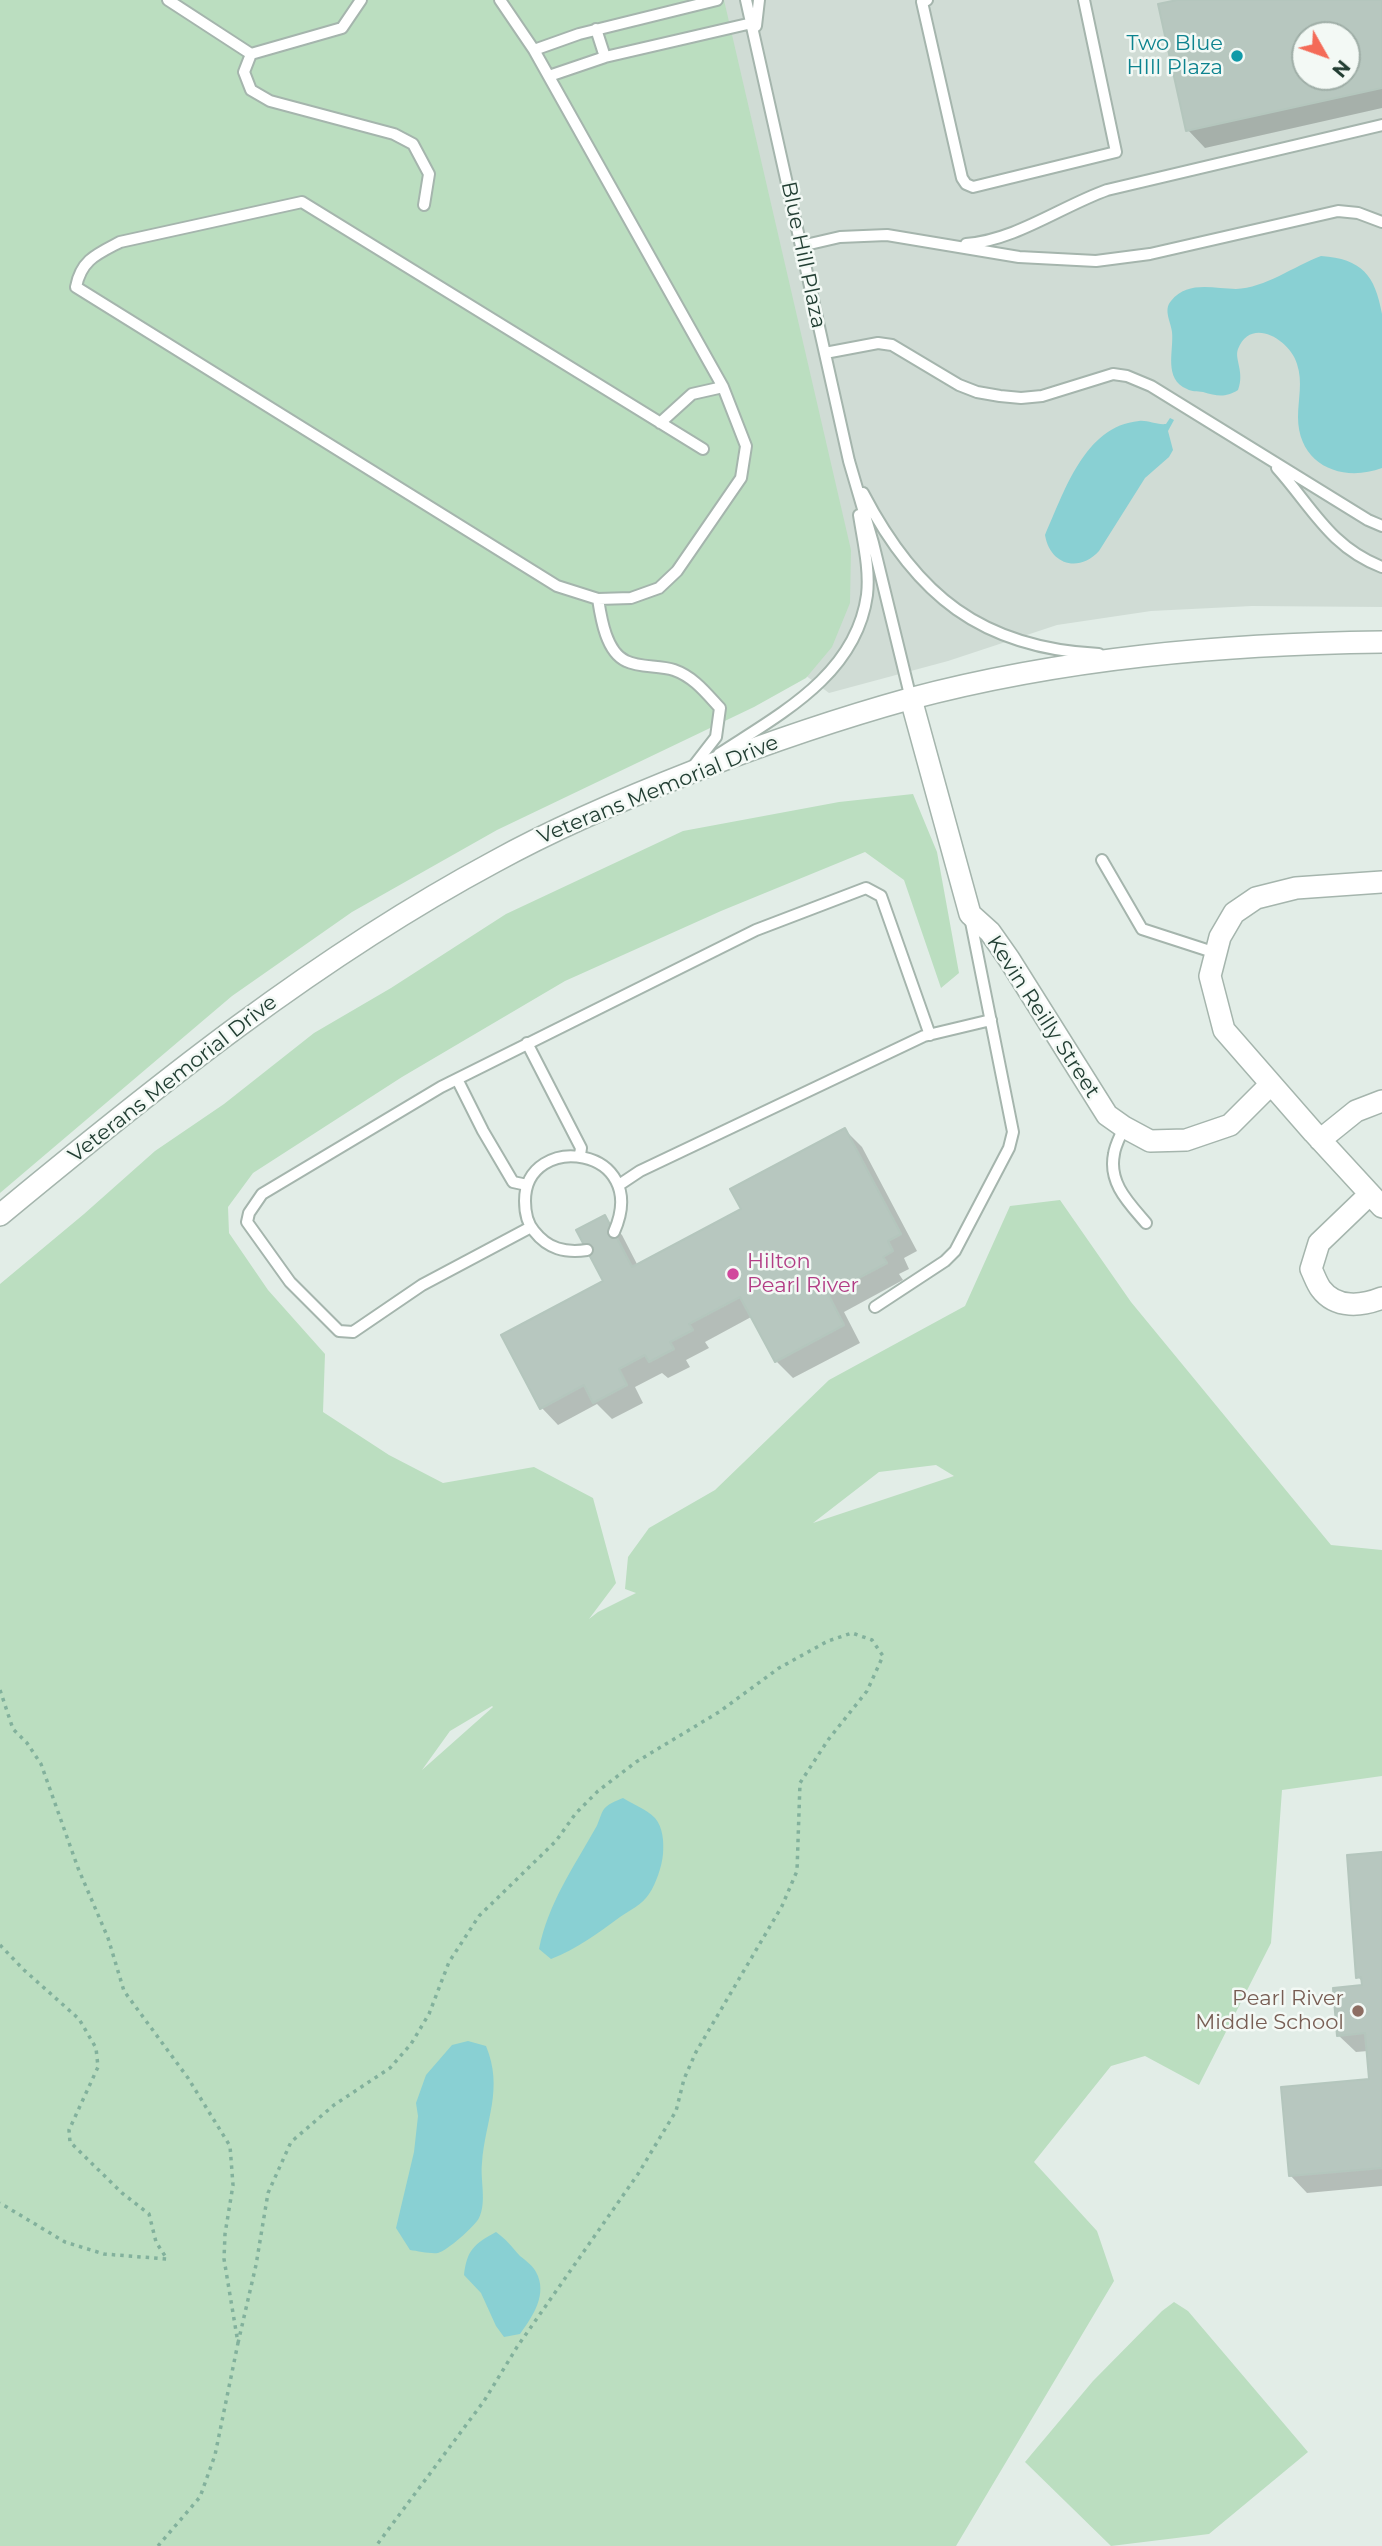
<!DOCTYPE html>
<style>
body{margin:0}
#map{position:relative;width:1382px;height:2546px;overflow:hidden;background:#e2ede7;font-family:Montserrat,sans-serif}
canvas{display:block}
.north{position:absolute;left:1291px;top:21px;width:70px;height:70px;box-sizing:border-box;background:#f3f9f5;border:2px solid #9faea7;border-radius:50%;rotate:130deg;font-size:19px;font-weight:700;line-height:28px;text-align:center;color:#223e33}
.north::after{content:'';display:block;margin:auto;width:24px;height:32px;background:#f46b58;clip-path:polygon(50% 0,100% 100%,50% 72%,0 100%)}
</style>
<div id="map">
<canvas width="1382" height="2546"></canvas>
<div class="north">N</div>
</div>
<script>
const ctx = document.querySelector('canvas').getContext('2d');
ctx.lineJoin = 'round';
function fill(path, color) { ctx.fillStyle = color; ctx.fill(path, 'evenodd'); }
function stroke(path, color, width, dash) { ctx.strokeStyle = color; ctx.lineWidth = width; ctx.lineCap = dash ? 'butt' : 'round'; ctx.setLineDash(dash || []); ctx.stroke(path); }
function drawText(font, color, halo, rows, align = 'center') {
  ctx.font = font + ' Montserrat,sans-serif'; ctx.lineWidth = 5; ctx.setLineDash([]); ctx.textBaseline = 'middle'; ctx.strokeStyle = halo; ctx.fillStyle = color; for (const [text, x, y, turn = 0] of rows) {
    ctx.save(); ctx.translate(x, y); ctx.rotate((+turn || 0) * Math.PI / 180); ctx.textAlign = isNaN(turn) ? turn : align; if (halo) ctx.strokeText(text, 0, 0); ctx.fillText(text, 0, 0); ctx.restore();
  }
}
fill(new Path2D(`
 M670,0H1382V607L1252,606L1151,611L1057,625L948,661L829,693L801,672ZM1305,35H1347V77H1305Z`), '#d0dcd5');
fill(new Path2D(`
 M0,0H724L851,550L850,603L832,647L806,678L754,707L497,830L352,912L232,996L0,1193Z
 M913,794L937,852L959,973L941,988L904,880L865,852L721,911L565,981L402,1077L253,1173L228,1207L229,1233L268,1290L325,1354L323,1412L389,1455L443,1483L534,1467L593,1498L616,1583L589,1619L598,1612L636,1593L625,1589L628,1557L649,1528L715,1490L829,1380L965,1306L1010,1206L1060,1200L1131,1302L1331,1545L1382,1550V1776L1282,1790L1271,1943L1199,2085L1145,2056L1111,2066L1034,2162L1097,2231L1114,2281L956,2546H0V1284L84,1214L155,1151L224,1104L314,1033L391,988L506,914L683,831L839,802ZM936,1465L954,1476L813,1523L879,1472ZM492,1706L493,1707L422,1770L450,1731Z
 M1174,2302L1188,2311L1308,2452L1209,2534L1111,2546L1025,2462L1093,2381L1162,2311Z`), '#bbdec0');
fill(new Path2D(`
 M1321,256C1362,259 1375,275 1382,314V468C1342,483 1298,465 1298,417C1298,399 1303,382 1297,364C1290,340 1251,316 1238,349C1234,359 1245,372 1238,390C1225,398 1217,396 1203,392C1197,391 1192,392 1187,389C1163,379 1174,351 1172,332C1171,322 1163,310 1171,301C1188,280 1214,289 1236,289C1265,288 1294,266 1321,256Z
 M1170,418L1174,420L1168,431L1173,450L1169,457L1145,478L1099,551C1079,573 1050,565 1045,535C1064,493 1084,426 1139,421C1148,420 1156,425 1166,424Z
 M623,1798C634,1805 646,1809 655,1818C663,1827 664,1842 663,1854C662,1866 656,1884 649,1894C642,1905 630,1910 620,1917C598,1933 577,1949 551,1959L539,1949C548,1904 573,1868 595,1829C599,1823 600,1815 604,1809C609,1803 616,1801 623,1798Z
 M468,2041L486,2046C504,2089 485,2121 482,2163C480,2180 487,2202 479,2218C475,2226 447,2251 438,2253C430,2254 418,2251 410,2250L396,2228L414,2152L418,2116L416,2103L426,2075L452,2045Z
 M496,2232C506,2239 512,2247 520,2256C525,2260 533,2266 536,2272C548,2294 533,2316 520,2334L504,2337L496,2326L481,2293L464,2275C467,2250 474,2244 496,2232Z`), '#89d0d3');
fill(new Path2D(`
 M1185,0H1382V108L1205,148L1188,130ZM1305,35H1347V77H1305Z
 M845,1130L862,1147L917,1251L904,1258L909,1269L899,1274L903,1280L844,1312L860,1343L793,1378L776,1361L753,1316L705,1342L709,1348L686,1360L690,1367L668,1378L662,1373L635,1387L643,1403L612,1419L597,1404L558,1425L541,1407L605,1282V1218L622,1235L638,1266L743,1210Z
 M1382,1854V2186L1307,2193L1290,2175L1371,2081L1368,2051L1356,2052L1338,2035L1364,1987V1983L1358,1977Z`), '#0003');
const building = new Path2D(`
 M1177,0H1382V88L1186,131L1158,4ZM1305,35H1347V77H1305Z
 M845,1128L901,1234L888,1241L893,1251L883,1257L887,1263L828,1294L844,1325L775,1362L740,1297L689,1324L693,1330L670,1342L674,1349L649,1362L645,1355L619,1369L627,1385L593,1403L584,1385L540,1409L501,1335L603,1281L576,1230L605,1215L632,1267L741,1209L730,1189Z
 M1382,1852V2168L1289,2176L1281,2087L1369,2079L1365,2033L1337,2036L1333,1988L1362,1985L1361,1977L1356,1978L1347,1855Z`);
fill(building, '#b7c7bf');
stroke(building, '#b4c6bd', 2);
const service = new Path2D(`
 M168,0L251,54L342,28L361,0
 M500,0L534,50L723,387L746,446L741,478L677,571L659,588L631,598L598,599L557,586L76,287C81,260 97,254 120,242L302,202L703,449
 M746,0L849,461L873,543L911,699
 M927,0L922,2L962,178L966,184L973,187L1116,152L1084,0
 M756,26L759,0
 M596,29L605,57
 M534,50L579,34L717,0
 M251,54L244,72L251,90L270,101L394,134L413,144L429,174L424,205
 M549,76L605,57L752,23
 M966,244C1016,240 1060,207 1107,190L1382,125
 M801,246L840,237L887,235L1019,257L1096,261L1150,254L1338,211L1358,213L1382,222
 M825,353L878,343L892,345L959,385L977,392L1000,396L1021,398L1042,396L1113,374L1127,376L1151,386L1368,520L1382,526
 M660,423L692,394L723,387
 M1277,468C1312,507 1330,547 1382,567
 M863,493C916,595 981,648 1099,654
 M598,599C601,618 606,652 626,661C640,668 659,665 674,670C694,677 706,693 720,708L716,737L692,768
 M719,754C780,714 856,675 867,595C870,569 863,541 859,515
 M1102,860L1142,929L1216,953
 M527,1043L581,1148L580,1155
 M457,1079L483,1131L513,1182L527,1185
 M1124,1127C1121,1135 1115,1145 1114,1154C1108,1183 1129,1203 1146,1223
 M619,1185L640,1171L924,1036L991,1020
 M531,1227L422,1285L353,1332L339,1331L290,1282L247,1222L249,1213L262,1194L441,1087L756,930L866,888L881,896L930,1035
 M587,1250C565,1253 548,1249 534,1231C527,1223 525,1212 525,1201C525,1130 652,1146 614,1232
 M875,1307L945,1261L955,1251L1009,1148L1013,1132L970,917`);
const minor = new Path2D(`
 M911,699L970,914L990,932L1009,959L1107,1115L1124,1127L1150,1141L1186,1140L1230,1125L1271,1084
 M1382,882L1296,888L1256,898L1234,913L1220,937L1210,976L1224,1030L1314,1133L1382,1207
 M1320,1140L1356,1111L1382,1101
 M1370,1194L1319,1243L1311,1269C1314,1275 1317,1284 1321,1289C1336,1309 1362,1306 1382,1298`);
const tertiary = new Path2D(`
 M0,1215C156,1086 315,958 494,862C559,826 628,797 697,770C767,743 837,719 909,699C1063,658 1223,644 1382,642`);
stroke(service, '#a5b5ad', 14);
stroke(minor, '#a5b5ad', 24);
stroke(tertiary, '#a5b5ad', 24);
stroke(new Path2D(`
 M0,1690L13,1729L27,1743L41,1764L78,1868L108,1938L124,1991L188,2078L230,2146L233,2185L225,2234L224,2259L238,2343L215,2455L200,2497L158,2546
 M0,1945L24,1970L79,2019L96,2048L98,2067L69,2130L70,2142L122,2193L149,2214L156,2242L167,2259L104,2254L65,2242L0,2203
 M238,2343L256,2265L268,2193L291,2142L334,2105L390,2068L411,2044L429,2014L449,1962L479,1916L556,1841L576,1813L598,1791L636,1762L719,1712L779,1668L828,1641L852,1633L872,1640L883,1656L867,1691L828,1740L800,1783L797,1871L782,1906L696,2052L684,2079L676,2111L638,2174L517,2347L484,2401L376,2546`), '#82b19c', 3.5, [3.5, 5]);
stroke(service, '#fff', 10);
stroke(minor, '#fff', 21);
stroke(tertiary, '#fff', 21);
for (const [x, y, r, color] of [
 [1237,56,7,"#0f9aa8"],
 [733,1274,7,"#d1479c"],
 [1358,2011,7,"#8d6e63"]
]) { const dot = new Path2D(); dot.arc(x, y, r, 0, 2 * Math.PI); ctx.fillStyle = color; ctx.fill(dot); stroke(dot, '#f3f9f5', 2.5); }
drawText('21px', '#0d838f', '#f3f9f5', [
 ["Two Blue",1223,44],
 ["HIll Plaza",1223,68]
], 'right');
drawText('21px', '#223e33', '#f3f9f5', [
 ["Blue Hill Plaza",803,255,78],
 ["Veterans Memorial Drive",658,790,-22],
 ["Kevin Reilly Street",1043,1017,57],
 ["Veterans Memorial Drive",173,1079,-38]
]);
drawText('21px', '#b23c85', '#f3f9f5', [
 ["Hilton",747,1262],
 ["Pearl River",747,1286]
], 'left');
drawText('21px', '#785e54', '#f3f9f5', [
 ["Pearl River",1344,1999],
 ["Middle School",1344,2023]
], 'right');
</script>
